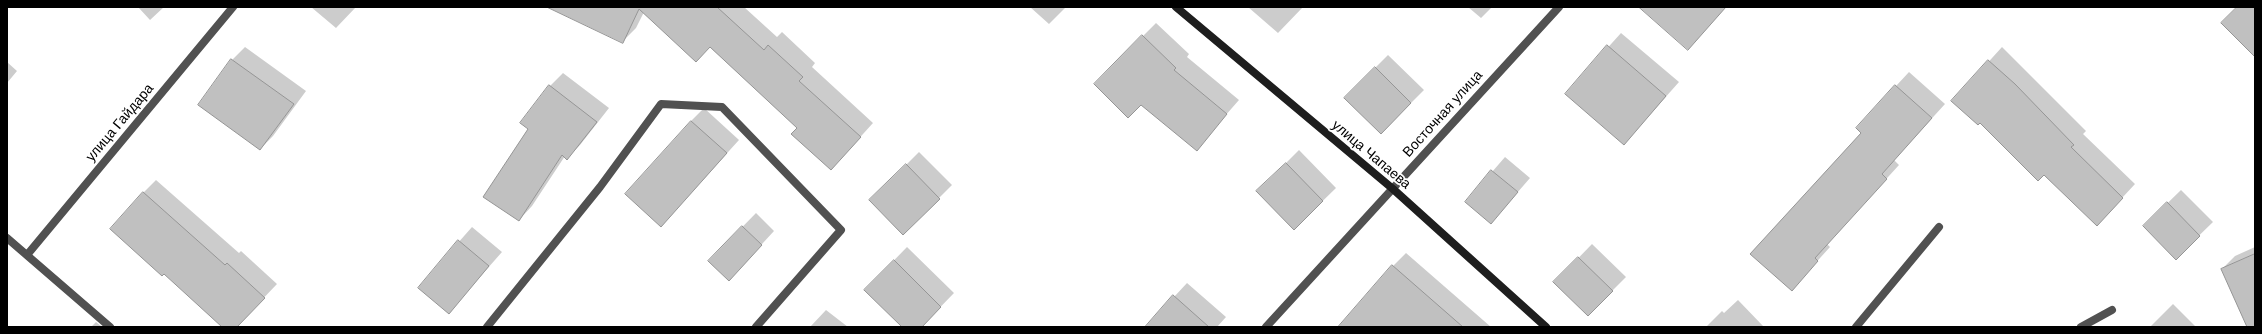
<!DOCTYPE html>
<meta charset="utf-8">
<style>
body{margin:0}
#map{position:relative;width:2262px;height:334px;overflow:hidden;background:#fff;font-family:Arial,sans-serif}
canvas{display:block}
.frame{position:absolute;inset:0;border:8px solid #000;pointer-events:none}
</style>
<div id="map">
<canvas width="2262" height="334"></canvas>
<div class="frame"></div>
</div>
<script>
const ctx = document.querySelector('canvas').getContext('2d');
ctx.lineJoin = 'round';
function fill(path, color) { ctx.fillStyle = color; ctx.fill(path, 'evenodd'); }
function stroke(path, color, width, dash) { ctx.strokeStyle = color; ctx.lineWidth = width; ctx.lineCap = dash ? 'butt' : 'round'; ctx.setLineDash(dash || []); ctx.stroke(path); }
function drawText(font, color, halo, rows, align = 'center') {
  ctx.font = font + ' Arial,sans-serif'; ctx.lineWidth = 3.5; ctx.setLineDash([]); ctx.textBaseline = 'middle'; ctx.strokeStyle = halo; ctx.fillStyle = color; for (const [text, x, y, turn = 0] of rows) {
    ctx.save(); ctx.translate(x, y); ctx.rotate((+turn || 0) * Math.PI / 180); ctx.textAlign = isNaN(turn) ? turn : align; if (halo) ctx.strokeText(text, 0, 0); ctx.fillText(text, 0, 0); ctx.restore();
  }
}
fill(new Path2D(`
 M138,7H164L150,20Z
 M311,7H356L336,28Z
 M586,7H744L777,37L782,32L815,63L812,67L873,123L844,155L798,128L710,47L644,12L636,28L623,41Z
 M1030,7H1066L1049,24Z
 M1248,7H1303L1278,33Z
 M1468,7H1492L1481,18Z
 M1156,23L1189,54L1187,57L1239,100L1196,149L1143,36Z
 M1621,33L1679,82L1624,144L1566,94Z
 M245,47L306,91L273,136L260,149L232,60Z
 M2002,47L2086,131L2083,134L2135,184L2110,211L2044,174L1953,101Z
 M1388,55L1424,90L1381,133L1345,98Z
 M7,62L17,71L7,83Z
 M1909,72L1945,104L1894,160L1899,165L1827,244L1830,247L1792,289L1862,133L1857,128Z
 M563,73L609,108L580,145L567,158L565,156L532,206L519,220L529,129L550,86Z
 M704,108L739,140L661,226L691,121Z
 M1299,150L1336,188L1294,229L1258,191Z
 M919,152L952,185L903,234L871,200Z
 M1505,157L1530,178L1491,223L1466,202Z
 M156,180L239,253L241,251L277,284L236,327H223L165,272L143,193Z
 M2181,190L2213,222L2176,258L2144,226Z
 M756,213L774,231L729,280L709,261Z
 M472,227L502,252L449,312L419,287Z
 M1592,244L1626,277L1588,315L1555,282Z
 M907,247L954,293L921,327H903L865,290Z
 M2255,247V310L2222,269L2235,256Z
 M1406,253L1491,327H1345L1393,266Z
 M1187,283L1226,317L1217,327H1146Z
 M1738,300L1764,327H1706L1722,311L1724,313Z
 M2173,304L2196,327H2150Z
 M826,310L848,327H810Z
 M96,322L102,327H91Z`), '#0003');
const building = new Path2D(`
 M547,7H717L764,50L768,45L803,77L799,81L861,137L831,170L791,134L797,128L710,47L696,62L639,9L623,43Z
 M1639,7H1726L1688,50Z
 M2237,7H2255V57L2221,23Z
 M1142,35L1176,68L1174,70L1227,114L1197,151L1141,105L1128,118L1094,84Z
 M1607,45L1666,96L1624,145L1565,94Z
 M231,59L294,104L260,150L198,105Z
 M1988,60L2015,84L2074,145L2071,147L2123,198L2097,226L2044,175L2038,181L1980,123L1978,125L1951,101Z
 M1375,67L1411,103L1381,134L1344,98Z
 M549,85L597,122L567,160L562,155L519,221L483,197L528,129L520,123Z
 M1895,85L1932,118L1882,174L1887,179L1815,258L1818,261L1792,291L1750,254L1861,133L1856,128Z
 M691,121L727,153L661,227L625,194Z
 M1286,163L1323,201L1294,230L1256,191Z
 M906,164L940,199L903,235L869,200Z
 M1491,170L1518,192L1491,224L1465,202Z
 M143,192L225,265L227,263L265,298L237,327H222L164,274L162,276L110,229Z
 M2167,202L2200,236L2176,260L2143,226Z
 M742,226L762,245L729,281L708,261Z
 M458,240L489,266L449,314L418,288Z
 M2255,254V327H2247L2221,269Z
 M1578,257L1613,291L1588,316L1553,282Z
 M894,260L941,307L922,327H902L864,290Z
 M1392,265L1463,327H1338Z
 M1173,295L1209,327H1145Z`);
fill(building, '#c0c0c0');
stroke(building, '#959595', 1);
stroke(new Path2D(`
 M7,238L110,327
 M27,255L233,7
 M487,327L600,187L661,104L722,107L841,230L756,327
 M1266,327L1559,7
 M1856,327L1939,227
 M2081,327L2112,310`), '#515151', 8);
stroke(new Path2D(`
 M1176,7L1393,189L1546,327`), '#1e1e1e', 8);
drawText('14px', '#000', '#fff', [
 ["Восточная улица",1443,114,-48],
 ["улица Гайдара",120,123,-50],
 ["улица Чапаева",1371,155,40]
]);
</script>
